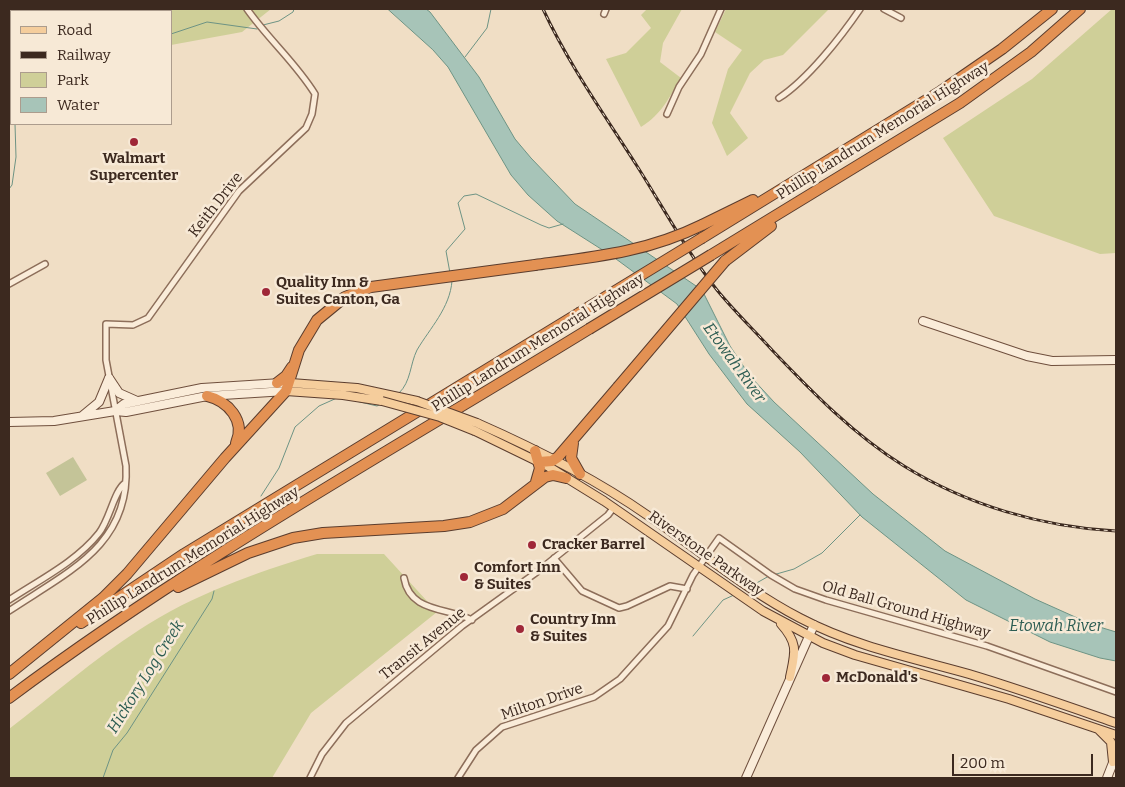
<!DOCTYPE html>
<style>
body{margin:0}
#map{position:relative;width:1125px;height:787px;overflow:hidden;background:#f0dec5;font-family:Bitter,serif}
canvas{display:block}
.frame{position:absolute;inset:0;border:10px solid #3c291f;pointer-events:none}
.legend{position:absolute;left:10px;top:10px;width:162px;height:115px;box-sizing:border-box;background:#f7e9d6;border:1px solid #ac9c8d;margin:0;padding:6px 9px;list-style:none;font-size:15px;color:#3c291f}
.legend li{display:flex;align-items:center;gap:10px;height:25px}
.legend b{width:25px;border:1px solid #ac9c8d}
.scale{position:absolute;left:952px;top:754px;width:141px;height:22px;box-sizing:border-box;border:2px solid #3c291f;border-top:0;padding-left:6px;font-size:15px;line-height:18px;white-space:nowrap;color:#3c291f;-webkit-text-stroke:4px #f7e9d6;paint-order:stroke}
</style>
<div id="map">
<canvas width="1125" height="787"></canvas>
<div class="frame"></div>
<ul class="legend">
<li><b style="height:6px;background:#f5cd9c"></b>Road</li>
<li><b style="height:6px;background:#3c291f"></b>Railway</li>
<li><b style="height:14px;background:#cfcf98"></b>Park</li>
<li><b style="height:14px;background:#a7c4b8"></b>Water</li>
</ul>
<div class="scale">200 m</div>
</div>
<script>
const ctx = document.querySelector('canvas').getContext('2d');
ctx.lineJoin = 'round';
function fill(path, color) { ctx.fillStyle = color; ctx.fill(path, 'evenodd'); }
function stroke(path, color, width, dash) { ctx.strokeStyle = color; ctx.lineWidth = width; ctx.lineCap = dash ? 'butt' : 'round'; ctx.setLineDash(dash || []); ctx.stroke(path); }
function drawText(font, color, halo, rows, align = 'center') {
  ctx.font = font + ' Bitter,serif'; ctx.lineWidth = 5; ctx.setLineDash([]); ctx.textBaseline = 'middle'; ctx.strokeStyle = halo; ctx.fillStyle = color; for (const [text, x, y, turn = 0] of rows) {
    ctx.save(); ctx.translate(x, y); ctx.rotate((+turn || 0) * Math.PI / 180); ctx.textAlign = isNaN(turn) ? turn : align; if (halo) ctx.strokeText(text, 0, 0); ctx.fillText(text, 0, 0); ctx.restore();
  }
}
fill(new Path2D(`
 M9,9H271L242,32L171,45V11H11V18H9Z
 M647,9H682L663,43L660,62L681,78C668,99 662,114 641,127L606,59L626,53L651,28L641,15Z
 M726,9H829L783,55L764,60L750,73L730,113L748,138L727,156L712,123L728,69L742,50L715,32Z
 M1112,9H1116V253L1100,254L994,216L943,138L1032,79Z
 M317,554H384L437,612L311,713L272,778H9V729C52,696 94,659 139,630C194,594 255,573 317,554Z`), '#cfcf98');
fill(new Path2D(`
 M73,457L87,480L60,496L46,473Z`), '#c4c498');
const water = new Path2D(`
 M388,9H426L430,12L479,77L515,139L531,158L575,204L702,290L730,346L750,376L774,402L873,494L945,551L1035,599L1093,625L1116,632V661L1100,658L1050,642L966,600L862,517L800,452L747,404L709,354L677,304L612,256L557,221L528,195L511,175L448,67L433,50Z`);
fill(water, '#a7c4b8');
stroke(water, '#6d9384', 1);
stroke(new Path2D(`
 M263,25L279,21L293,12L294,9
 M171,34L207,22L257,29
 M9,43L11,44
 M465,57L487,28L491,9
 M9,189L12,185L16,157L15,124
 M450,273L446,251L465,229L458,203L464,196L476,194L541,225L549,228L563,224
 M399,393C411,382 410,364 417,350C430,328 450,308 452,281
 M356,401L377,406L381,404
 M261,496L279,468L295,427L319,406L337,398
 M773,575L794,569L822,553L860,515
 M753,585L769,576
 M693,636L723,600L734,595
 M103,778L113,750L127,733L212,599L214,591`), '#6d9384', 1);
const street = new Path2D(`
 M884,9L901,18
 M604,14L606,9
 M779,98C807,80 841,37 860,9
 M667,114L679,87L701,54L721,9
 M9,284L45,264
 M554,558L582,591L619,608L627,606L670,586L687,589
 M404,578C410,613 447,607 472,620
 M9,600C39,580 76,562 99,533C110,519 114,491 125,483
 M9,611C67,572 130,546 126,466L106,360V324L133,325L148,318L239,191L306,128L312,114L315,94C296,63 268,39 247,9
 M310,778L322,754L346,723L462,626L537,572L608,515L614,507
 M458,778L476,750L502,727L594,697L620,679L668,626L693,575L719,538L771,575L795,589L826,600L987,646L1116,692`);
const secondary = new Path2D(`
 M923,321L1027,356L1052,361L1116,360
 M109,378L119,393L137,401
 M115,411L124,404L202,388L281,383
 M82,416L99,402L109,378
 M9,422L54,421L115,411L126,412L207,396L286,391
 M746,778L814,625
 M1107,778L1116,755`);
const primary = new Path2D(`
 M291,383L357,388L417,401
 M286,391L343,395L382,401
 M477,423C536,449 594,478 647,515C698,549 746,590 800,618C853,646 912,658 969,674C1019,689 1067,706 1116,723
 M475,431L549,467L604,501L763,611L823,643L855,655L1009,699L1116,735
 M781,624C799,644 795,653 790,677
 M1099,730L1111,742L1113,762`);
const highway = new Path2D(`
 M702,225L753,200
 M702,238L941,91L1002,49L1052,9
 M711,255L960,103L1031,52L1080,9
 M725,261L771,226
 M277,383L286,376L292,367
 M207,396C228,401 246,421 236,443
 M573,443L571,458L580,474
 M535,451L540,468L536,482
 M539,462L552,461L558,457L618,387
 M178,587L248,553L293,538L323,533L444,526L470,522L503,509L545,477L553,475L566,478
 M81,623L184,554L579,313
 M9,674L103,598L127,574L225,458L286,391L299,350L317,320L345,297L371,287L535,265
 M9,698C192,561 394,449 589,329`);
stroke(street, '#8d6e5a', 8);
stroke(secondary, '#6f4f3d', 10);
stroke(primary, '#5b3d2e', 10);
stroke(highway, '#5b3d2e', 12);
stroke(street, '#faecd9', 5);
stroke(secondary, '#faecd9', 8);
stroke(primary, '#f5cd9c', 8);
stroke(highway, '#e39153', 10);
const rail = new Path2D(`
 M543,9C569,65 604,114 637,166C663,207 687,252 717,290C734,311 754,330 772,350C812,392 854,435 904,466C967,505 1042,527 1116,531`);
stroke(rail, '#3c291f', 3);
stroke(rail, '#f7e9d6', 1, [4]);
const primaryBridge = new Path2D(`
 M382,401L440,417L475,431
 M417,401L477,423`);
const highwayBridge = new Path2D(`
 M535,265C595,257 647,252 702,225
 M579,313L702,238
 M589,329L711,255
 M618,387L725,261`);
stroke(primaryBridge, '#5b3d2e', 10, []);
stroke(highwayBridge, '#5b3d2e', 12, []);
stroke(primaryBridge, '#f5cd9c', 8);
stroke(highwayBridge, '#e39153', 10);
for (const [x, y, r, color] of [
 [134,142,5,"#9f2738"],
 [266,292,5,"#9f2738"],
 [532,545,5,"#9f2738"],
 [464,577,5,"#9f2738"],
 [520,629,5,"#9f2738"],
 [826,678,5,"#9f2738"]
]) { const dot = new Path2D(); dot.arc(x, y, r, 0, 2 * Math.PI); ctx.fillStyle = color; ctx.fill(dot); stroke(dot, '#f7e9d6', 2); }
drawText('15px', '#3c291f', '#f7e9d6', [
 ["Phillip Landrum Memorial Highway",883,131,-32],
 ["Keith Drive",216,205,-52],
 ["Phillip Landrum Memorial Highway",538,343,-32],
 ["Riverstone Parkway",706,554,35],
 ["Phillip Landrum Memorial Highway",193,556,-32],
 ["Old Ball Ground Highway",906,610,16],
 ["Transit Avenue",423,644,-39],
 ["Milton Drive",542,702,-19]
]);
drawText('bold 15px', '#3c291f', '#f7e9d6', [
 ["Walmart",134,159,"center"],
 ["Supercenter",134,176,"center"],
 ["Quality Inn &",276,283],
 ["Suites Canton, Ga",276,300],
 ["Cracker Barrel",542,545],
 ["Comfort Inn",474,568],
 ["& Suites",474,585],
 ["Country Inn",530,620],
 ["& Suites",530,637],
 ["McDonald's",836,678]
], 'left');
drawText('italic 16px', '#2d5d53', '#f7e9d6', [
 ["Etowah River",734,363,54],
 ["Etowah River",1056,627],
 ["Hickory Log Creek",146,677,-58]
]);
</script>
